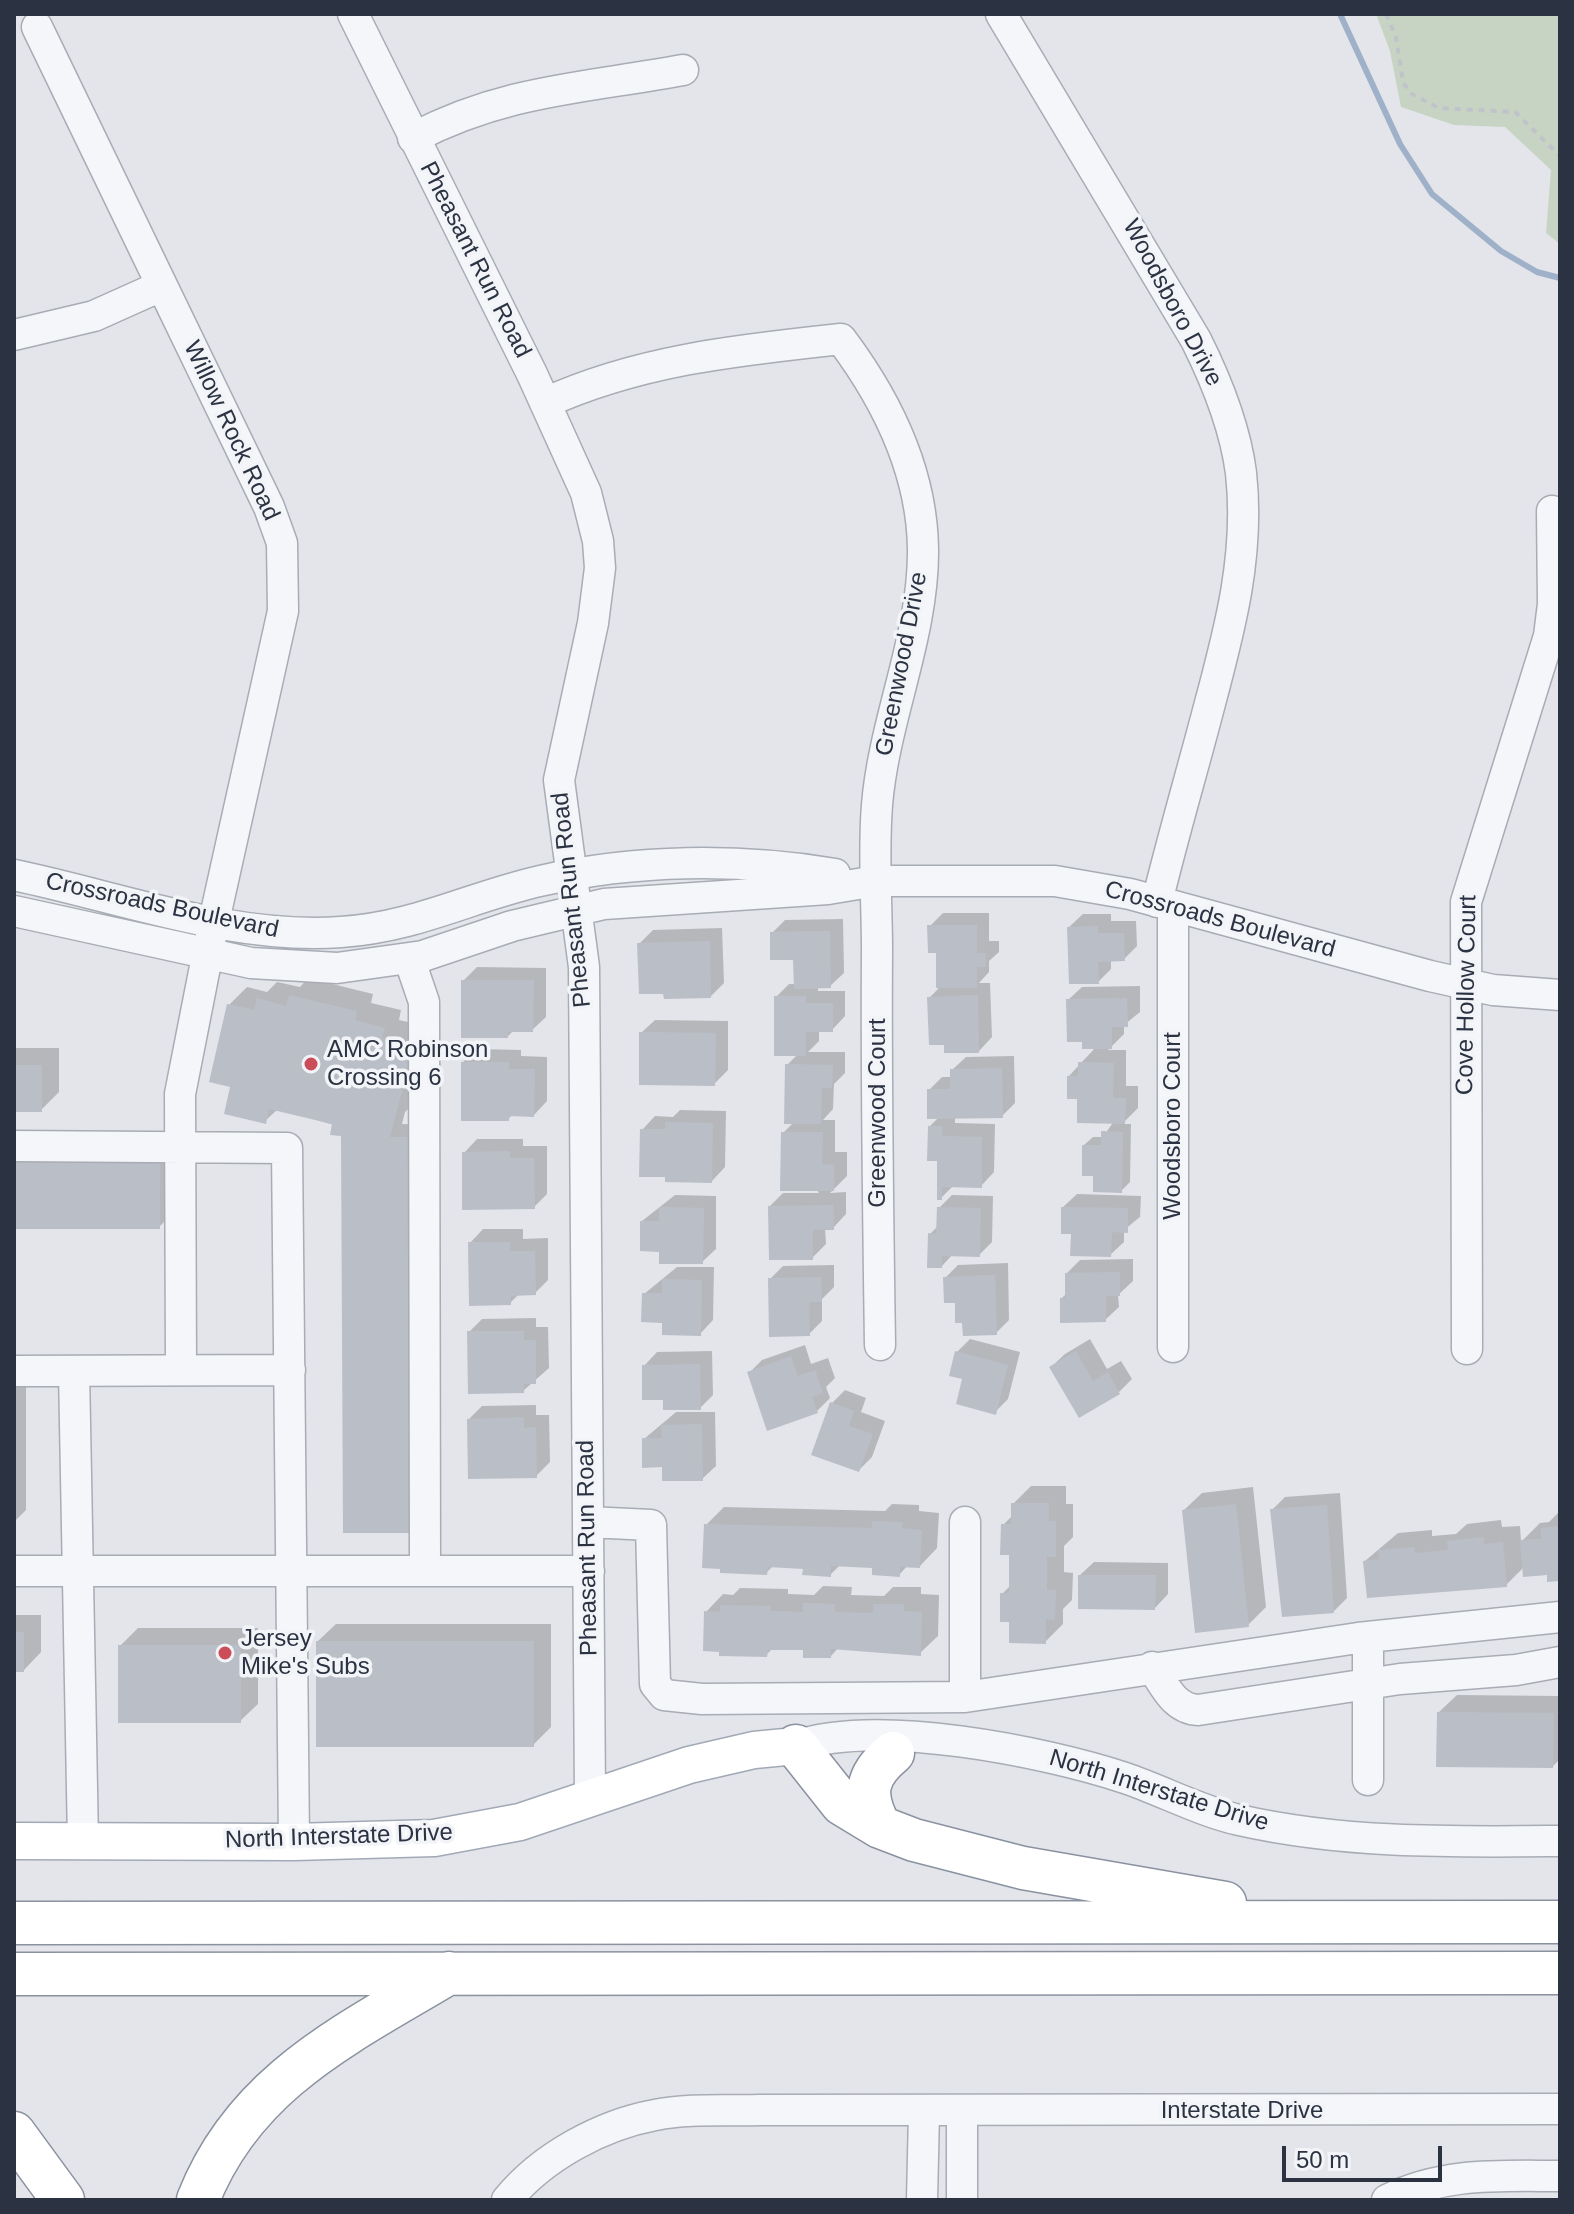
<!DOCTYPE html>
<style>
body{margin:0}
#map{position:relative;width:1574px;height:2214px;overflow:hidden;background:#e3e5ea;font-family:Arial,sans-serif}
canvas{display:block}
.frame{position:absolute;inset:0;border:16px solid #2b3242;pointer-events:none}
.scale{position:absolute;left:1282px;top:2146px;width:160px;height:36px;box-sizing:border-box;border:4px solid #2b3242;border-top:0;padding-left:10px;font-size:24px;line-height:28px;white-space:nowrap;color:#2b3242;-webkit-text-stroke:6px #f2f4f8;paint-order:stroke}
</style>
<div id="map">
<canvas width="1574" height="2214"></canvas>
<div class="frame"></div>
<div class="scale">50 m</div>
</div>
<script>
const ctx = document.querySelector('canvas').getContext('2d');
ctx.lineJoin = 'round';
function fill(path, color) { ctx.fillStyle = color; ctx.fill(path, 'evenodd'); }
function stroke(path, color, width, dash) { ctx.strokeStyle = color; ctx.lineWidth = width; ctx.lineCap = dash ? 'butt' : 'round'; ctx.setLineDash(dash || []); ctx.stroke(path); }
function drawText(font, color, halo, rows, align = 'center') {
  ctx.font = font + ' Arial,sans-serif'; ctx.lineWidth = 7; ctx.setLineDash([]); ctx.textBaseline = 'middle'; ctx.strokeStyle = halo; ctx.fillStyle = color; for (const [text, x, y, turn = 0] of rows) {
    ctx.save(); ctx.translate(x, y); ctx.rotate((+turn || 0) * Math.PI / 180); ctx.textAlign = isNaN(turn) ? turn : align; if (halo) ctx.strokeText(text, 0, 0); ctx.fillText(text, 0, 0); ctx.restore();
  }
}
fill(new Path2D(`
 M1376,14H1560V244L1546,233L1551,170L1505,127L1454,125L1401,107L1390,51Z`), '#c7d4c4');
fill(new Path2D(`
 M943,913H989V941H999V952L989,961V972L979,983H990L992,1037L979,1051L929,998L938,989V951L930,926Z
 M1083,914H1111V921H1136L1137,946L1124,959L1111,960V969L1098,982L1069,927Z
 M843,919L844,973L830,986H818V991H845V1016L832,1030H819V1041L808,1052H845V1073L834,1084L833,1109L823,1120H835V1152H847V1176L830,1193L846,1192V1214L833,1228H825L826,1244L812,1258L770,1206L783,1193H819L783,1133L794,1122L787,1065L798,1054L776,997L789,984H796L795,958L772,933L785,920Z
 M722,928L724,983L711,996L639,944L653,930Z
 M477,967L546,968V1017L532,1030H514L508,1036L463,981Z
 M308,978L373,994L371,1003L401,1010L399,1020L430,1027L413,1104L405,1112L402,1124L429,1125L416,1531L343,1134L334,1125L278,1109L265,1121L233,1086L229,1005L247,987L267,992L277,982L300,987Z
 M1140,986V1012L1124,1025V1034L1108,1050H1126V1086H1138V1108L1122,1124H1131L1130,1182L1121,1191L1084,1145L1093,1137H1103L1114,1121L1079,1097L1069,1076L1096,1047L1068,1000L1082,987Z
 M655,1020L728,1021V1070L714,1084L641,1033Z
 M14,1048H59V1092L41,1110H14Z
 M477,1049L521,1050V1056L547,1057V1101L534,1115L513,1114L508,1119L463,1062Z
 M1014,1056L1015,1103L1002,1116L955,1117V1123L995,1124L994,1172L981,1186L954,1185L941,1198L940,1159L930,1126L939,1117L929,1090L942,1077H952V1070L966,1057Z
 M680,1110L726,1111L725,1167L712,1181L642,1130L655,1116L673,1117Z
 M477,1139H523V1146H547V1194L534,1207L464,1153Z
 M172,1144V1214L159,1227H14Z
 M1077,1194L1141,1196L1140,1217L1124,1230V1242L1110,1255L1073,1232L1063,1207Z
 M675,1195L716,1196V1249L702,1262L642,1221Z
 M952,1195L993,1196L992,1242L979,1255L953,1254L942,1266L930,1234L939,1225V1208Z
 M483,1229H523V1239L548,1238V1280L535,1293H520L510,1303L470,1243Z
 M1133,1259V1281L1118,1295L1119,1307L1105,1320L1062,1298L1067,1293V1273L1080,1260Z
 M1008,1263L1009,1320L996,1333L956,1301L945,1278L958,1265Z
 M834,1265V1287L822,1299V1321L809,1334L770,1279L783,1266Z
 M677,1267H714L713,1320L700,1334L644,1294Z
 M536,1318V1327H548L549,1368L523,1391L469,1332L482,1319Z
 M970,1339L1020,1352L1008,1399L995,1412L964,1378L957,1352Z
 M1090,1339L1107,1369L1121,1361L1132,1379L1119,1392L1051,1367L1065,1354Z
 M805,1345L811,1364L828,1358L835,1378L826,1387L830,1398L817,1411L749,1373L762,1360Z
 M712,1351L713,1395L700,1408L665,1398L644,1366L657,1352Z
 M14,1368H26V1510L14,1522Z
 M845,1390L866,1398L861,1412L885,1421L872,1457L859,1470L832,1403Z
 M536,1405V1415H549L550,1462L536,1476L469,1419L482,1406Z
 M676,1412H715L716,1466L702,1479L644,1439Z
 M1031,1486H1066V1504H1073V1537L1064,1546V1572L1073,1573L1072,1600L1063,1609V1624L1045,1642L1011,1620L1002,1594L1011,1585V1553L1003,1525L1013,1515V1504Z
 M1253,1487L1266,1607L1248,1625L1184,1510L1202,1493Z
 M1340,1493L1347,1598L1334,1611L1272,1510L1285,1497Z
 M892,1504L919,1505V1511L939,1513L937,1548L920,1566L908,1565L899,1575L874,1567L840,1565L830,1575L805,1567L774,1565L766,1573L706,1525L724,1507L885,1511Z
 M1560,1511V1579L1524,1567L1506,1585L1365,1561L1398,1533L1432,1530V1536L1456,1534L1467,1524L1501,1520L1502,1527L1520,1526L1521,1542L1540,1523L1549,1522Z
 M1094,1562L1168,1563V1594L1155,1608L1080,1575Z
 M823,1586L852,1587L851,1595L884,1596L893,1587H921V1594L939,1595L938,1636L920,1653L839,1647L831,1656L804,1648H773L766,1655L706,1612L723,1594L733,1595L740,1588L788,1589V1594L814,1595Z
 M14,1615H41V1652L24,1670H14Z
 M336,1624H551V1727L533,1745L318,1641Z
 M138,1628H258V1704L240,1721L120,1646Z
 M1457,1695L1560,1696V1759L1553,1766L1439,1712Z`), '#0003');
stroke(new Path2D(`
 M1340,14L1400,144L1432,194L1501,251L1537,272L1560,278`), '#9fb1c9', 6);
fill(new Path2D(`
 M927,925H977V953H986V967H977V988H936V953H928Z
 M1098,926V933H1124L1125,961L1098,962L1099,984H1069L1067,927Z
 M830,931L831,988L794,989L793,960H770V932Z
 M710,941L711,998L664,999L663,994H639L637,943Z
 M461,980H534L533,1032H508V1038H461Z
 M289,995L357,1011L355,1020L385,1028L382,1038L414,1045L390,1137H416L417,1533H343L341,1136L330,1135L332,1124L269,1109L266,1124L224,1114L230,1087L209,1082L227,1004L254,1010L257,998L286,1006Z
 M978,995L979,1053H944V1045H929L927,997Z
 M774,996H806V1003H833V1032H806V1056H774Z
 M1127,998L1128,1027H1112V1049H1082V1042H1067L1066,999Z
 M639,1032L716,1033L715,1086L639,1085Z
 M461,1062H509V1069H535L534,1117L509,1116V1121H461Z
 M1078,1062L1114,1063L1113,1098H1126L1125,1124L1077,1123V1099H1067V1076H1078Z
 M785,1064L833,1065L832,1088H822L821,1124H784Z
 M14,1065H42V1112H14Z
 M1002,1068L1003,1118L927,1119V1089H950V1069Z
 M665,1122L713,1123L712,1183L665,1182V1177H639L640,1129H665Z
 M928,1126H943L942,1136L982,1137V1188L942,1187V1200H937V1161H927Z
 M1101,1131L1123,1132L1122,1193L1093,1192V1176H1082V1145H1101Z
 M781,1132H823L822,1164L834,1165V1191H780Z
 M510,1151V1158H534L535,1209L462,1210V1152Z
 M14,1157H160V1229H14Z
 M833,1205L834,1230H813V1260H769L768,1206Z
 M659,1207L704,1208L703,1264H659V1252L640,1251V1221H659Z
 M937,1207L981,1208L980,1257L942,1256V1268H927L928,1233L936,1234Z
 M1061,1207L1128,1208V1233L1112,1232L1111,1257L1070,1256L1071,1234H1061Z
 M468,1242H510V1251H535L536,1295L511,1296V1305L469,1306Z
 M1120,1272V1296H1106V1322L1060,1323V1298H1065V1273Z
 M995,1275L997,1335L963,1336L962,1323H955V1303H944L943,1277Z
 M821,1277L822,1302H809L810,1336L769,1337L768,1278Z
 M662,1279L702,1280L701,1336L662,1335V1323L641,1322L642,1293H662Z
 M467,1331H524V1340H536V1384H524V1393L468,1394Z
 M955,1351L1008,1365L996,1415L956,1404L962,1379L949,1376Z
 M1076,1351L1093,1381L1108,1372L1120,1394L1079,1418L1049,1367Z
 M791,1356L798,1376L815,1370L823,1393L812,1397L818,1413L767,1431L747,1372Z
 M700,1364L701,1410H663V1400H642V1365Z
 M830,1402L854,1411L849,1426L873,1434L859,1472L811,1455Z
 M524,1417V1428L536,1427L537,1478L468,1479L467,1419Z
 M702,1424L703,1481H662V1467L642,1468V1438H662L661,1425Z
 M1011,1503H1049V1521H1056V1557H1047V1590H1056L1055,1620L1046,1619V1644L1009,1643V1622H1000V1593H1009V1555H1000L1001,1524H1011Z
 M1236,1504L1249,1627L1195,1633L1182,1510Z
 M1327,1505L1334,1613L1282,1617L1270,1509Z
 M872,1521L903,1522L902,1528L922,1530L920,1568L900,1567V1577L872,1575V1568L831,1566V1577L802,1575L803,1569L768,1567L767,1575L720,1573V1569L702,1568L704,1524L872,1528Z
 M1560,1526V1581L1547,1582V1575L1523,1577L1520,1540L1541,1539V1528Z
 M1484,1537V1544L1503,1542L1507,1587L1367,1598L1363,1561L1379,1559L1378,1550L1414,1547L1415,1553L1448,1550L1447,1541Z
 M1078,1575H1156L1155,1610L1078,1609Z
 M803,1603L835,1604V1612L873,1613V1604H904V1611L922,1612L921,1656L831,1649V1658H803V1650H768L767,1657L719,1656V1652L703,1651L704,1611L720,1612V1605L771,1606V1611L803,1612Z
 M14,1632H24V1672H14Z
 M316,1641H534V1747H316Z
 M118,1645H241V1723H118Z
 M1437,1712L1554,1713L1553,1768L1436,1767Z`), '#babec7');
const minor = new Path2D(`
 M353,14L532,374L586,493L598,541L600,568L593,623L559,780L584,967L590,1798
 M1001,14L1196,340C1217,382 1235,426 1241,473C1250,554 1230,629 1209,707C1192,772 1173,836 1157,902
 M37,27L269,507L282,543L283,611L214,921L180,1094L181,1370
 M413,138C504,90 585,88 683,70
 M14,335L94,316L161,286
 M545,403C639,360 739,350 841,339C886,399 922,472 923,549C924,636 884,719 877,805C873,854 877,902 877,951C876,1082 878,1213 880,1345
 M14,875C120,897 232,940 341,932C416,927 470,897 540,881C635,859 739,858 835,874
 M1173,906V1347
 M14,911L251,963L337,968L423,956L512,926L604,904L828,889L876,881H1055L1130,894L1430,976L1493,990L1560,995
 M409,958L424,1002L425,1571
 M14,1146L287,1148L294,1842
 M1467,1349L1466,902L1549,636L1553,604L1552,511
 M14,1371L290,1370
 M74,1371L83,1841
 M588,1522L651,1525L655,1684L664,1695L702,1699L965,1697L1358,1638L1560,1617
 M14,1571H589
 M1368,1637V1780
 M1152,1667C1165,1686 1174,1709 1198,1710L1400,1679L1516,1670L1560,1662
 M965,1697V1522
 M796,1746C877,1718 1043,1751 1125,1778C1163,1791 1200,1811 1239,1820C1345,1844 1453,1842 1560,1841
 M962,2112V2200
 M507,2200C542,2157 601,2125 655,2115C688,2108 726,2111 760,2110L1560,2109
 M922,2200L924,2112
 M1387,2200C1443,2172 1499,2176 1560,2176`);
const major = new Path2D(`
 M14,1841L294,1842L434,1838L520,1822L689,1765L754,1750L796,1746`);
const highway = new Path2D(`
 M796,1746L842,1804L880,1827L914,1840L1023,1868L1225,1903
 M880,1827C863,1795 865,1776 893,1753
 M14,1923L1560,1922
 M14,1974L1560,1973
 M14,2133L63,2200
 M198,2200C244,2082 347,2034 449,1973`);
stroke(minor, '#a8acb4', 33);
stroke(major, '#a2a9b6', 39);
stroke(highway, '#8a92a0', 45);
stroke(new Path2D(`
 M1386,14L1396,37L1403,82L1410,93L1439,108L1515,112L1560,156`), '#c0c3c9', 4, [6, 6]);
stroke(minor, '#f5f6f9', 30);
stroke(major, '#fff', 36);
stroke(highway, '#fff', 42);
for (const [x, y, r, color] of [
 [311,1064,8,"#ca4d59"],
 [225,1653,8,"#ca4d59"]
]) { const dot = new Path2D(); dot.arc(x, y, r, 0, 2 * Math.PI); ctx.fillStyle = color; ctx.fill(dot); stroke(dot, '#f2f4f8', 3); }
drawText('24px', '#2b3242', '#f2f4f8', [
 ["Pheasant Run Road",475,260,63],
 ["Woodsboro Drive",1172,303,62],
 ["Willow Rock Road",231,431,65],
 ["Greenwood Drive",902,664,-79],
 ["Pheasant Run Road",572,900,-96],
 ["Crossroads Boulevard",162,906,12],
 ["Crossroads Boulevard",1220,920,15],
 ["Cove Hollow Court",1467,995,-89],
 ["Greenwood Court",878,1113,-90],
 ["Woodsboro Court",1173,1126,-90],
 ["Pheasant Run Road",588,1548,-91],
 ["North Interstate Drive",1159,1791,17],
 ["North Interstate Drive",339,1837,-2],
 ["Interstate Drive",1242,2111]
]);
drawText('24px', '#2b3242', '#f2f4f8', [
 ["AMC Robinson",327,1050],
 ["Crossing 6",327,1078],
 ["Jersey",241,1639],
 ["Mike's Subs",241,1667]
], 'left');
</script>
